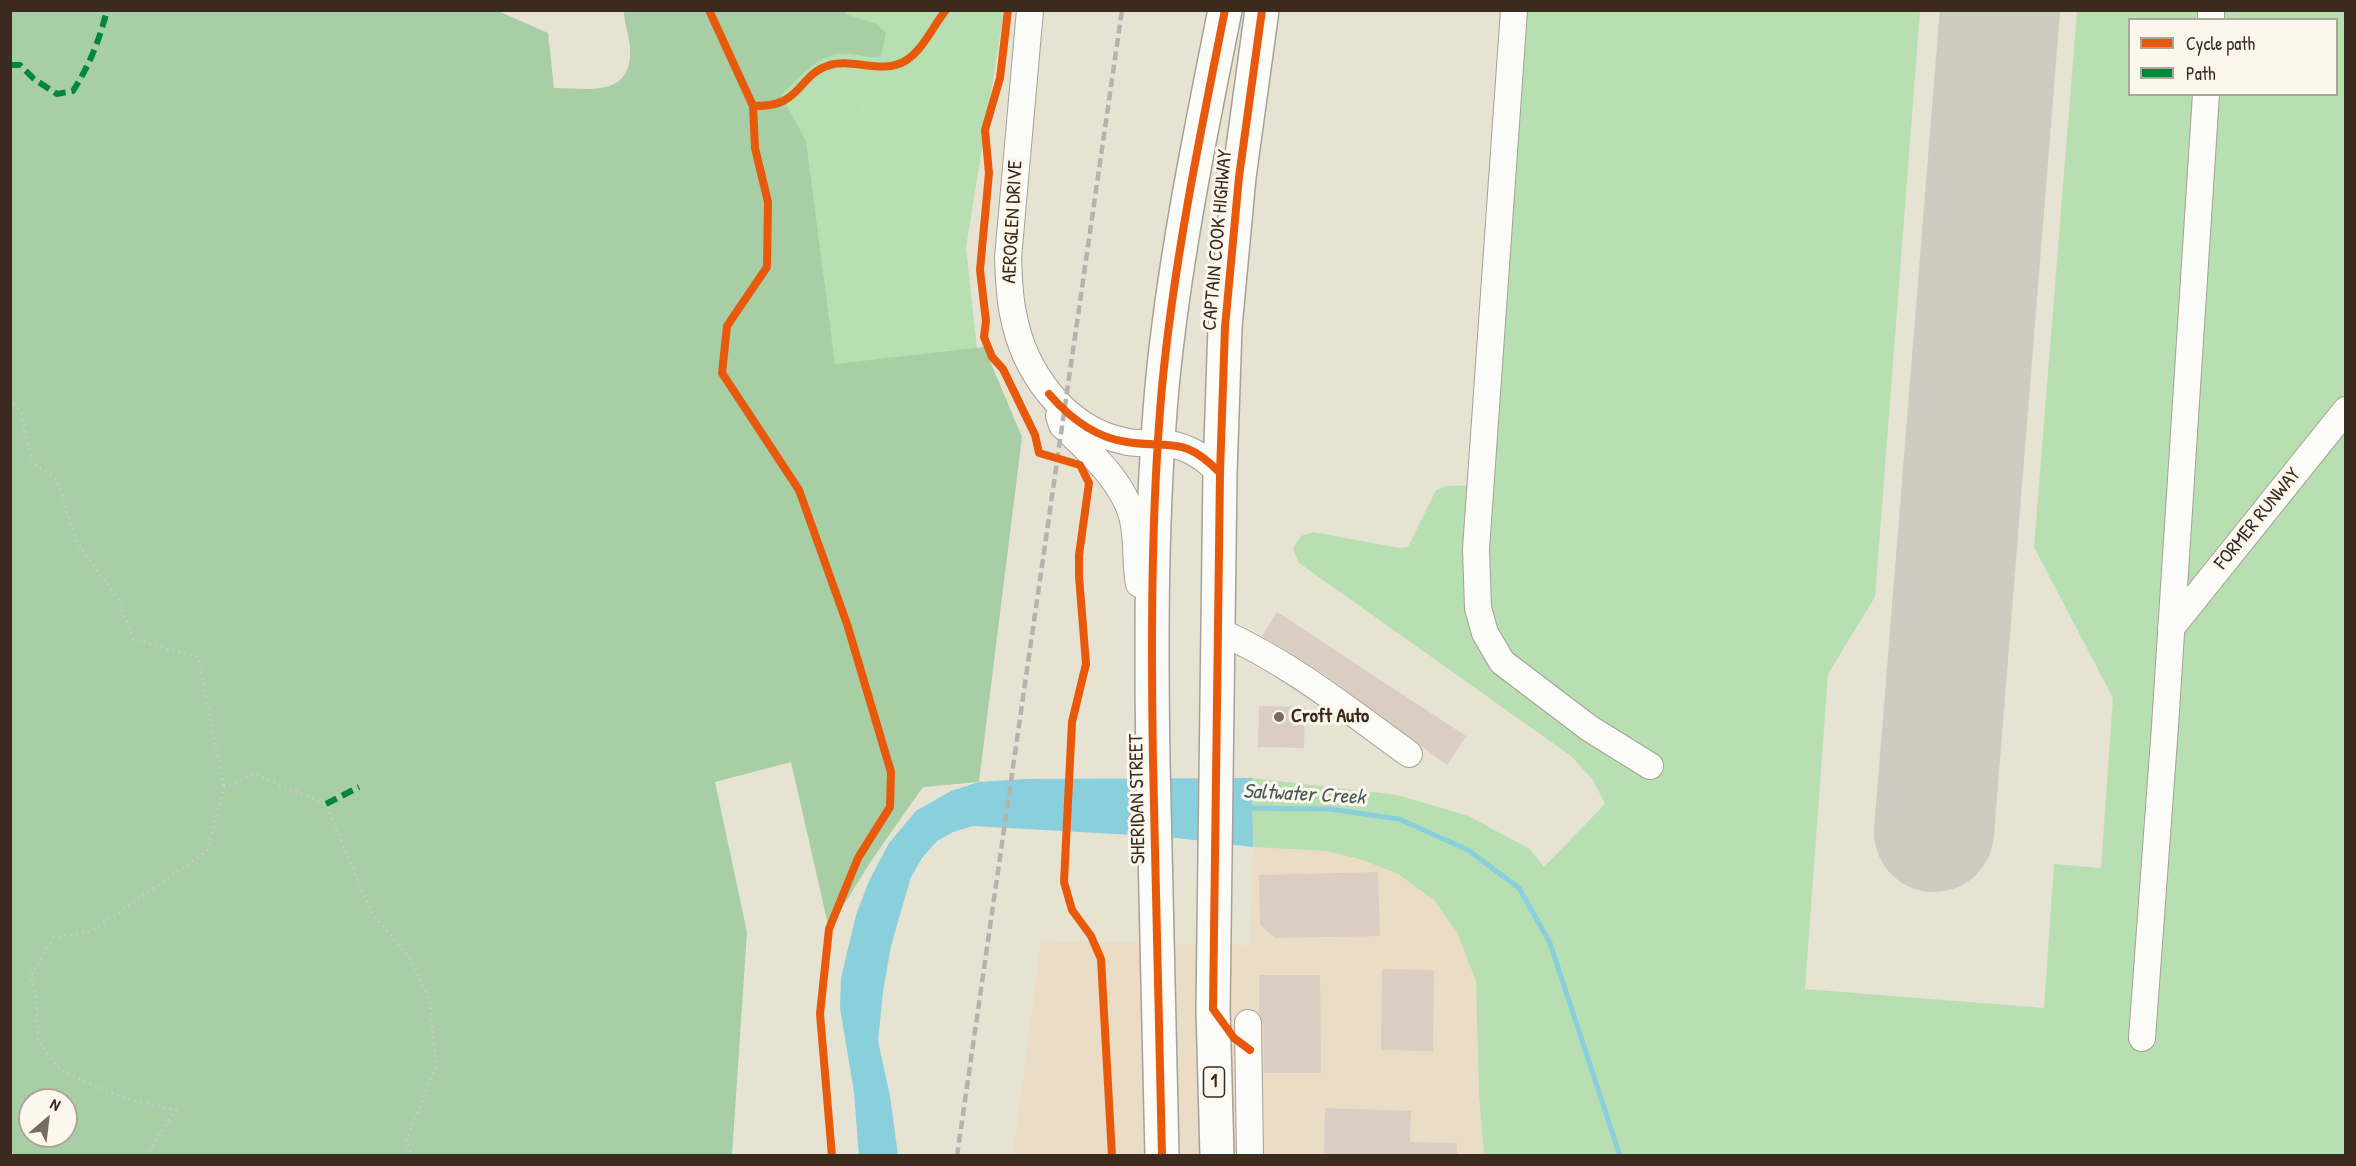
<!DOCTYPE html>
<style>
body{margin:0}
#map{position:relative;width:2356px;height:1166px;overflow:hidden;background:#e6e3d3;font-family:"Patrick Hand",sans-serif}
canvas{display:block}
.frame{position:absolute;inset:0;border:12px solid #3b2a1e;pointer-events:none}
.legend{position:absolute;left:2128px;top:18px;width:210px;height:78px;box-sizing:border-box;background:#fbf7ec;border:2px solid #aea59a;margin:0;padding:8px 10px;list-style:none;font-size:18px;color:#3b2a1e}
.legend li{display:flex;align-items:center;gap:12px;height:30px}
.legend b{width:30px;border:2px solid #aea59a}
.north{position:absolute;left:18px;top:1088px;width:60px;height:60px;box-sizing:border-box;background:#fbf7ec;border:2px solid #aea59a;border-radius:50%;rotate:28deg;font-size:16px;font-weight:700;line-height:24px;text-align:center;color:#3b2a1e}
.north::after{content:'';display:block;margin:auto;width:21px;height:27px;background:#776b5d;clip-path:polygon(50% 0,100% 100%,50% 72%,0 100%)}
</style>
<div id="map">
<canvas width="2356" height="1166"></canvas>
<div class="frame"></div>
<ul class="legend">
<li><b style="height:8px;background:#e8590c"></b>Cycle path</li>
<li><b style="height:8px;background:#00873e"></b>Path</li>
</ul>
<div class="north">N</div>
</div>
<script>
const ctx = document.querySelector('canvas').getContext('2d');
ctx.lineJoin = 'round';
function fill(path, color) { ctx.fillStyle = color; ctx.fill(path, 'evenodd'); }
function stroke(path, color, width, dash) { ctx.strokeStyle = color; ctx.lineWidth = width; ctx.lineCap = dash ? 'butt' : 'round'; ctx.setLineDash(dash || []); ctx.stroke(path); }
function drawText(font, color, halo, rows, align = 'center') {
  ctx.font = font + ' "Patrick Hand",sans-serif'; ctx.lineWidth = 6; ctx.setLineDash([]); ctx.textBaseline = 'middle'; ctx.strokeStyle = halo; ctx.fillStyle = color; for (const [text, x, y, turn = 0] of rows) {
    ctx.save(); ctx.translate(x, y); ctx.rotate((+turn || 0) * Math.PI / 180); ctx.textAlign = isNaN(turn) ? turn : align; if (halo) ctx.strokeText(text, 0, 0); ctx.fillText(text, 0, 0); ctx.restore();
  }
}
fill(new Path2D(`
 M1253,847L1326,851L1363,860L1398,874L1434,900L1457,932L1476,981L1479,1095L1484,1155L1013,1156L1041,941L1250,945Z`), '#ebdcc6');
fill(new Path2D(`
 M679,11H1004L966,248L979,366L783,404Z
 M1514,11H1920L1875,597L1828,674L1805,989L2044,1008L2054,864L2101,868L2113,698L2034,547L2077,11H2345V1155H1484L1479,1095L1476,981L1457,932L1434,900L1398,874L1363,860L1326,851L1253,847L1252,778L1398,795L1468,816L1530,849L1544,867L1605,804L1593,780L1571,756L1299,563L1293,548L1301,536L1313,532L1400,548L1408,547L1436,490L1446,486L1481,485ZM2130,20H2336V94H2130Z`), '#b8dfb2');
fill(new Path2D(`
 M10,11H498L548,33L554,88C588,88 633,99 630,47C629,35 624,23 624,11H846V14L876,24L886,33L881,56C866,60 853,51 838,54C816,57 796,80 781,95L806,141L835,364L984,347L1022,437L979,782L923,787L871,861L829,929L791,762L715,782L747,932L732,1155L16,1156L11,1152ZM30,1100H66V1136H30Z`), '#a8cea5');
fill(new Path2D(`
 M1252,778L1253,847L1168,837L973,826L953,832L937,841L922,858L911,877L891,946L883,992L878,1041L890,1096L898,1155L859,1156L854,1092L840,1008L841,978L856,915L869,881L889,843L916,811L951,791L979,782L1025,779Z`), '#8acfdc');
stroke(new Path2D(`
 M1245,808L1329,809L1399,819L1468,850L1519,888L1550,943L1620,1156`), '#8acfdc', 5);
stroke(new Path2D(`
 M1934,832L2000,10`), '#cecbc1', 120);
fill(new Path2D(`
 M1277,612L1466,736L1447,765L1325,675L1262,636Z
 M1259,706L1305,707L1304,748L1258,747Z
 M1378,872L1380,936L1275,938L1260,925L1259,875Z
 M1382,969L1434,970L1433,1051L1381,1050Z
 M1259,975H1320L1321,1073H1264L1263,1023L1259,1013Z
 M1325,1108L1411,1111L1410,1142L1457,1143V1155H1324Z`), '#dccdc2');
const minor = new Path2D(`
 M1030,10L1008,258C1009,276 1009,295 1013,313C1023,370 1064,429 1124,441C1134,444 1145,443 1156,443C1183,443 1201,454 1220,473
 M1514,10L1476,549L1478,608L1485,633L1502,662L1589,728L1650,766
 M2211,20V10
 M1059,416L1062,425C1089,451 1125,483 1133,520C1138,542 1135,563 1139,584
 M2171,628L2346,410
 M1218,631C1288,661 1348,710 1409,754
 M1248,1023L1250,1156
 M2142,1038L2165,726L2206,94`);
const highway = new Path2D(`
 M1162,1156C1159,1024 1156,893 1153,762C1151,637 1151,512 1162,387C1174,261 1200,135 1225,10
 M1217,1156L1213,1009L1220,473L1225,327L1239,177L1262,10`);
stroke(minor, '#a5a196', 28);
stroke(highway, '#a5a196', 36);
stroke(new Path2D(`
 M10,13L14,10
 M808,78C824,99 831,107 858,109
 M10,399L21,413L32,462L57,480L77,542L118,599L133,639L198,657L224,787
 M146,1156L176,1110L121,1097L61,1071L38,1041L36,997L31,975L53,938L92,931L207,851L224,787L254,774L326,804L371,912L412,961L430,1004L436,1067L406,1141L412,1156`), '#cbc9c4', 3, [1.5, 4.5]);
stroke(minor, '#fbfbf8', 26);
stroke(highway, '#fbfbf8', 33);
stroke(new Path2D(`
 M957,1156L1122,10`), '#b6b3af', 4.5, [9, 4.5]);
stroke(new Path2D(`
 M10,65H20L34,79L57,94L73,91C89,66 100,39 107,10
 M326,804L359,787`), '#00873e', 6, [12, 6]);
stroke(new Path2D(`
 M709,10L753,106L755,148L768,202L767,267L727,326L722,373L799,490L847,624L891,772L890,807L858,858L829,929L820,1014L832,1156
 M1008,10L1000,78L985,130L989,173L980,270L986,321L984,337L992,357L1003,369L1035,435L1039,453L1080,465L1089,483L1079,555V576L1086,664L1072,722L1064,882L1072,910L1091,936L1101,959L1112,1156
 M753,106C767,106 781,105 792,95C804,85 811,71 827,66C852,57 882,75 905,61C923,50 933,26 946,10
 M1049,394C1069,417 1096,438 1127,442C1172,449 1183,435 1220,473
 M1250,1050L1234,1038L1213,1009L1220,473L1225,327L1239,177L1262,10
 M1162,1156C1159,1024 1156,893 1153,762C1151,637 1151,512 1162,387C1174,261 1200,135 1225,10`), '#e8590c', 8);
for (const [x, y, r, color] of [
 [1279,717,6,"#776b5d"]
]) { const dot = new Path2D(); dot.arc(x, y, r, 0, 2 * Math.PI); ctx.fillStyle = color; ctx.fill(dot); stroke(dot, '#fbf7ec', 2); }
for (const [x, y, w] of [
 [1214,1082,21]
]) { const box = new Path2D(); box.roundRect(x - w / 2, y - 15, w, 30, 4.5); ctx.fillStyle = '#fbf7ec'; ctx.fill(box); stroke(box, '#3b2a1e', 1.5); }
drawText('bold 18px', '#3b2a1e', null, [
 ["1",1214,1082]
]);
drawText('20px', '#3b2a1e', '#fbf7ec', [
 ["AEROGLEN DRIVE",1013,222,-87],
 ["CAPTAIN COOK HIGHWAY",1218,240,-85],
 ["FORMER RUNWAY",2258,519,-51],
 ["SHERIDAN STREET",1138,799,-91]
]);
drawText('bold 20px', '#3b2a1e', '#fbf7ec', [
 ["Croft Auto",1291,717]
], 'left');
drawText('italic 21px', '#475958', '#fbf7ec', [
 ["Saltwater Creek",1304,795,3]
]);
</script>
